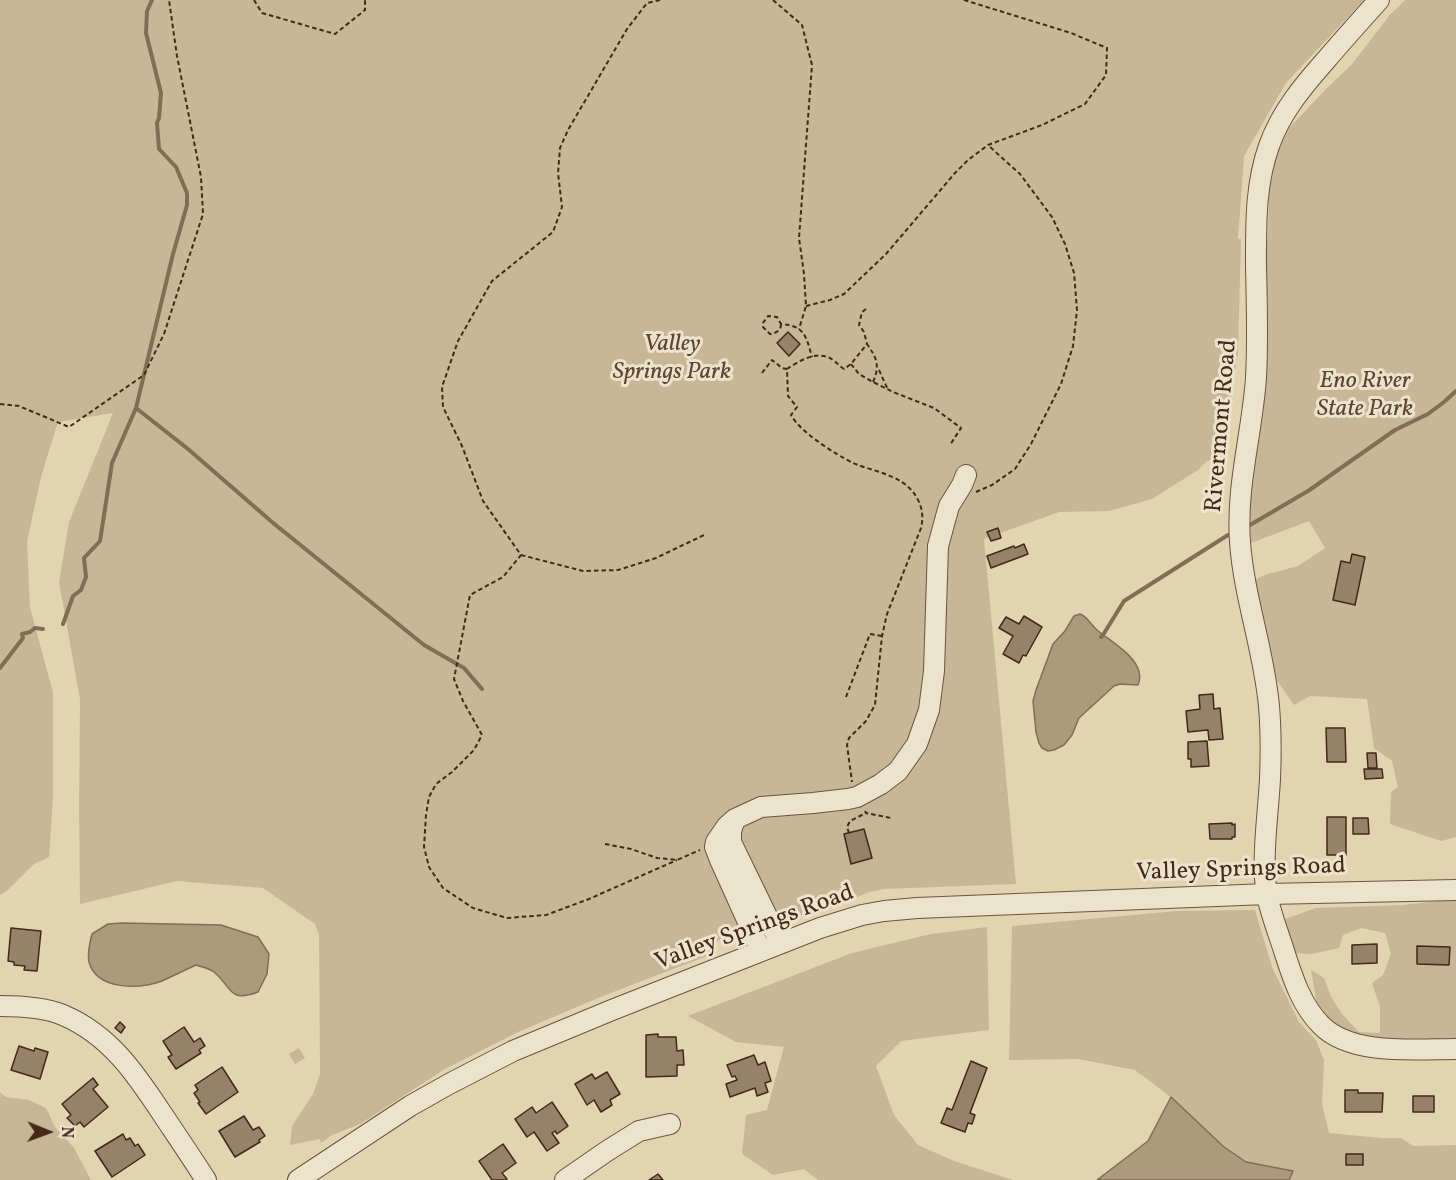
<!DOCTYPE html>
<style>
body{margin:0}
#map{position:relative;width:1456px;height:1180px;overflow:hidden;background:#e2d4b0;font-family:Vollkorn,serif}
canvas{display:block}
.north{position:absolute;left:18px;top:1102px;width:60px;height:60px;-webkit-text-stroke:4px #ece3cc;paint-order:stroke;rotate:91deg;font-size:16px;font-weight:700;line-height:24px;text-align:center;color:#44291a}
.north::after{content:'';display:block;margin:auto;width:21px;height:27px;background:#44291a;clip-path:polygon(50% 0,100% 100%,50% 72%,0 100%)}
</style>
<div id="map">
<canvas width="1456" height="1180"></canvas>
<div class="north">N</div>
</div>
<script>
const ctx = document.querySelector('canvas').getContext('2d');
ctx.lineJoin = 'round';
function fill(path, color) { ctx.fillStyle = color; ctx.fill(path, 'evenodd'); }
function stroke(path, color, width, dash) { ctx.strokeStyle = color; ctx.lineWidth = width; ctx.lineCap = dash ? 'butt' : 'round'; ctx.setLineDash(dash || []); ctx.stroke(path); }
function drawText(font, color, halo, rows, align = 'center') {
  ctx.font = font + ' Vollkorn,serif'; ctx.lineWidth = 6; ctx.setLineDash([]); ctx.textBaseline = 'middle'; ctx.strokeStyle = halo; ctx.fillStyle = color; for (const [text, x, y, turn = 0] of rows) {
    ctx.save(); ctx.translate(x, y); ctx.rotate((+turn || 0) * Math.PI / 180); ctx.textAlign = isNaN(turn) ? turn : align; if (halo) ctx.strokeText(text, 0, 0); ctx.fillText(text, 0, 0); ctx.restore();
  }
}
fill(new Path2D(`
 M0,0H1364L1286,83L1244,156L1238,239H1241L1238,353L1221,457L1207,461L1198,470L1152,499L1109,511L1059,512L984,539L1016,884L885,889L869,892L815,915H789L787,914L719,940L707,956L603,996L518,1032L445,1069L360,1124L332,1135L321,1143L320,1139L290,1145L292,1126L313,1094L320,1074L319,935L315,924L263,888L177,881L80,904L79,806L80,699L59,582L69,522L113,413L58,422L41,477L27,542L30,608L53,692V796L49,857L34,864L7,891L0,895Z
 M1405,0H1456V837L1441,841L1390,824L1391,792L1398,787L1392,761L1374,748L1367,699L1310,696L1294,705L1269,669L1253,580L1268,574L1298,566L1325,548L1309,521L1251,543V495L1268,228L1270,166L1289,128L1326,89L1352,64L1389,16Z
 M1456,899V1042L1386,1043L1334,1028L1317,1004L1311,970L1324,978L1331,997L1342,1014L1359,1032L1380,1033V1007L1372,983L1383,975L1391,954L1385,933L1361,928L1343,935L1339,948L1312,954L1294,953L1285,919L1316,908L1403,905Z
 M1255,910L1272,967L1299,1022L1316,1040L1324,1060L1322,1104L1329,1133L1382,1138H1401L1413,1146L1456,1145V1180H1289L1293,1171L1246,1162L1224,1147L1172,1098L1135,1070L1078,1059L1009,1060L1012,926L1177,911Z
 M987,927L989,1030L901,1041L876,1066L894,1115L918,1145L954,1161L1013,1180H818L804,1169L773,1175L742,1154L746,1115L767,1110L784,1047L736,1042L688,1016L852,953L931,934Z
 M299,1048L305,1058L295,1064L289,1054Z
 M0,1092L6,1097L29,1100L46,1108L55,1127L74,1148L91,1180H0Z`), '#c7b796');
const water = new Path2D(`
 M1080,614C1088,617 1091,625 1097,630C1112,643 1148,661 1138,685L1120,684L1114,686L1079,718L1072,735L1064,745L1054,750L1048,751L1042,748L1039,743L1036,732L1033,701L1036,690L1053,644L1065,631L1074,616Z
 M122,923L221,925L258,937L269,954L267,974L258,992C228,1003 233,988 214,972C209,968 202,967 196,965C185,970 173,976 162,981C140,989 97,991 89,962C87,953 90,942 92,934L108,924Z
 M1171,1097L1224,1147L1246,1162L1293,1171L1289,1180H1097L1148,1141Z`);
fill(water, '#ac9a7d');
stroke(water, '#826d55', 1.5);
stroke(new Path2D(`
 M136,408L188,449L272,522L424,645L464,668L482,689
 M1250,525L1308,491L1395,430L1428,414L1444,402L1456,391
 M63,624L73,596L81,590L86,577L84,558L100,541L112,463L136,408L173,254L187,205V193L176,167L159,149L157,123L159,118L161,93L146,33L147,11L152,0
 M1101,637L1103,635L1124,601L1228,535
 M0,668L23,638L22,634L30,632L35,628L43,629`), '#826d55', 4);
const building = new Path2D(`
 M788,332L800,344L789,356L777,343Z
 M998,528L1001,538L991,541L987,532Z
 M1024,544L1028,554L991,568L987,556L1014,546L1015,548Z
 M1352,554L1365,557L1355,605L1333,600L1341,561L1350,563Z
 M1024,616L1042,627L1026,656L1023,655L1019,663L1003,654L1013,636L999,628L1006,617L1019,624Z
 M1213,694L1214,709L1220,708L1223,739L1209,740L1208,730L1188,732L1186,711L1200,709L1199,695Z
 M1326,728H1345L1346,762H1327Z
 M1207,741L1209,766L1191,767V759H1188V742Z
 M1367,753H1376L1377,768H1368Z
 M1364,769H1382L1383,778L1365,779Z
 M1327,817H1346V855H1327Z
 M1353,818H1368L1369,834H1353Z
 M1232,823V825L1235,824V837H1232V839H1210L1209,824Z
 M864,829L872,858L851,864L844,834Z
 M11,928L41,931L37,971L24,970L25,966L14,965V962L8,961Z
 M1377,944V963L1352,964V945Z
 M1417,946L1450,947L1449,965L1417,964Z
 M120,1022L125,1027L121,1033L115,1028Z
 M184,1027L194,1042L200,1038L205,1046L199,1050L201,1053L176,1069L168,1057L172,1055L163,1041Z
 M658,1034V1037H676L677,1051L683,1050L684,1065H677V1076L646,1077V1035Z
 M19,1046L34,1051L35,1048L48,1052L40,1079L11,1070Z
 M754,1055L758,1065L765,1062L771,1081L765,1083L768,1092L757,1096L755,1088L730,1097L726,1084L737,1080L735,1076L732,1077L727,1065Z
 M971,1061L987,1068L970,1113L975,1115L972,1124L968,1123L965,1132L941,1123L947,1108L952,1110Z
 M222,1067L238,1092L206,1114L198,1103L200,1102L194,1093L198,1090L195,1085Z
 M607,1072L620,1094L610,1100L612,1105L601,1112L594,1100L587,1105L575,1084L592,1074L595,1079Z
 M93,1078L98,1085L93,1089L108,1107L84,1127L80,1122L75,1126L67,1118L71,1115L62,1104Z
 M1345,1090H1358V1093H1383L1382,1112H1345Z
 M1413,1096H1434V1112H1413Z
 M552,1102L568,1126L557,1134L555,1131L552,1133L559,1143L547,1151L534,1132L527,1137L515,1119L532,1107L536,1113Z
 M244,1116L253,1130L259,1127L265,1136L259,1140L260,1142L235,1157L219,1131Z
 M123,1134L126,1140L130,1138L135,1146L138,1144L145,1155L112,1177L95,1151Z
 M503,1144L516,1163L502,1173L507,1179L506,1180H492L479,1161Z
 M1346,1154H1363V1165H1346Z
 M658,1174L663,1180H649Z`);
fill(building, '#968268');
stroke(building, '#44291a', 1.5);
const minor = new Path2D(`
 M1379,0C1361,20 1344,39 1326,60C1303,86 1281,112 1269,146C1255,185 1256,226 1256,267C1257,304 1258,341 1256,378C1252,434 1236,486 1240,542C1244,598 1264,650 1269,706C1271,730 1271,755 1270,779C1268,816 1262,853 1266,890C1269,910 1279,934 1285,954C1293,979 1302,1006 1321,1025C1351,1056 1416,1049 1456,1049
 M735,819L731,831V842L780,943
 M761,951L720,860L715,847L716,842L727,826L735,819L761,807L813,803L848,799L857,797L881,784L898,771L917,744L929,710L934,671L938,546L949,506L962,485L966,475
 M0,1006C21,1006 44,1007 63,1015C110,1035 136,1074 163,1115C177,1136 192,1158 206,1180
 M298,1180L410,1106L449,1084L513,1051L612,1010L820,928L862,915L884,911L917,908L1267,894L1456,890
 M565,1180L607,1151L639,1131L670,1124`);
stroke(minor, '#6c5440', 22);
stroke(new Path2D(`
 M254,0L262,13L335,34L365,10V0
 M660,0L647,3L627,29L568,130L560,148L558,173L562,207L553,232L492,281L458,341L442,387L443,407L462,446L483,501L521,555L503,577L470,595L454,679L463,701L482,735L474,750L452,772L436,784L429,797L426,815L424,847L429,867L443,888L473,908L507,918L546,915L589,899L677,860
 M773,0L802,25L812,65L799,238L804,274L806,306L799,329
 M806,306L830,300L844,294L886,254L955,173L968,160L988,145L1042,125L1085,104L1106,75L1107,48L1071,33L964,0
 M866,309L862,312L859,325L864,332L867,344
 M781,324C781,331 776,333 770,334L763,327V323L768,316L777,317L781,324C805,326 806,336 812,357
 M851,364L859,374L873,382L893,392L934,408L961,428L950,445
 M787,369C799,361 818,349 833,360C837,363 839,366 844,369L851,364L867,344C877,358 880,366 873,382
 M879,370L888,390
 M762,373L772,360L782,368L787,369L788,396L797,407L791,415C800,432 835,454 853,463C877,473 907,475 919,502C923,511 923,519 921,528L887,614L882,636L875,705L866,721L849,738L847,745L852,782
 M0,404L19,406L69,427L144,375L164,334L203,214L201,177L177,56L169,0
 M976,492L992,485L1015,469L1031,444L1061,384L1073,346L1077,310L1074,273L1065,244L1052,217L1020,174L989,146
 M521,555L583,571L618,570L656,558L704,535
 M846,697L870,634L882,636
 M865,811L866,813L891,818
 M849,833L847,827L850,821L866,813
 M605,844L631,849L657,858L677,860L700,850`), '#44291a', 2, [4.5, 3]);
stroke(minor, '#ece3cc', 20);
drawText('italic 24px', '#5e4533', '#ece3cc', [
 ["Valley",672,346],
 ["Springs Park",672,374],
 ["Eno River",1365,383],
 ["State Park",1365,411]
]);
drawText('24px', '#44291a', '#ece3cc', [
 ["Rivermont Road",1223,426,-85],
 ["Valley Springs Road",1241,871,-2],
 ["Valley Springs Road",755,929,-20]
]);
</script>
